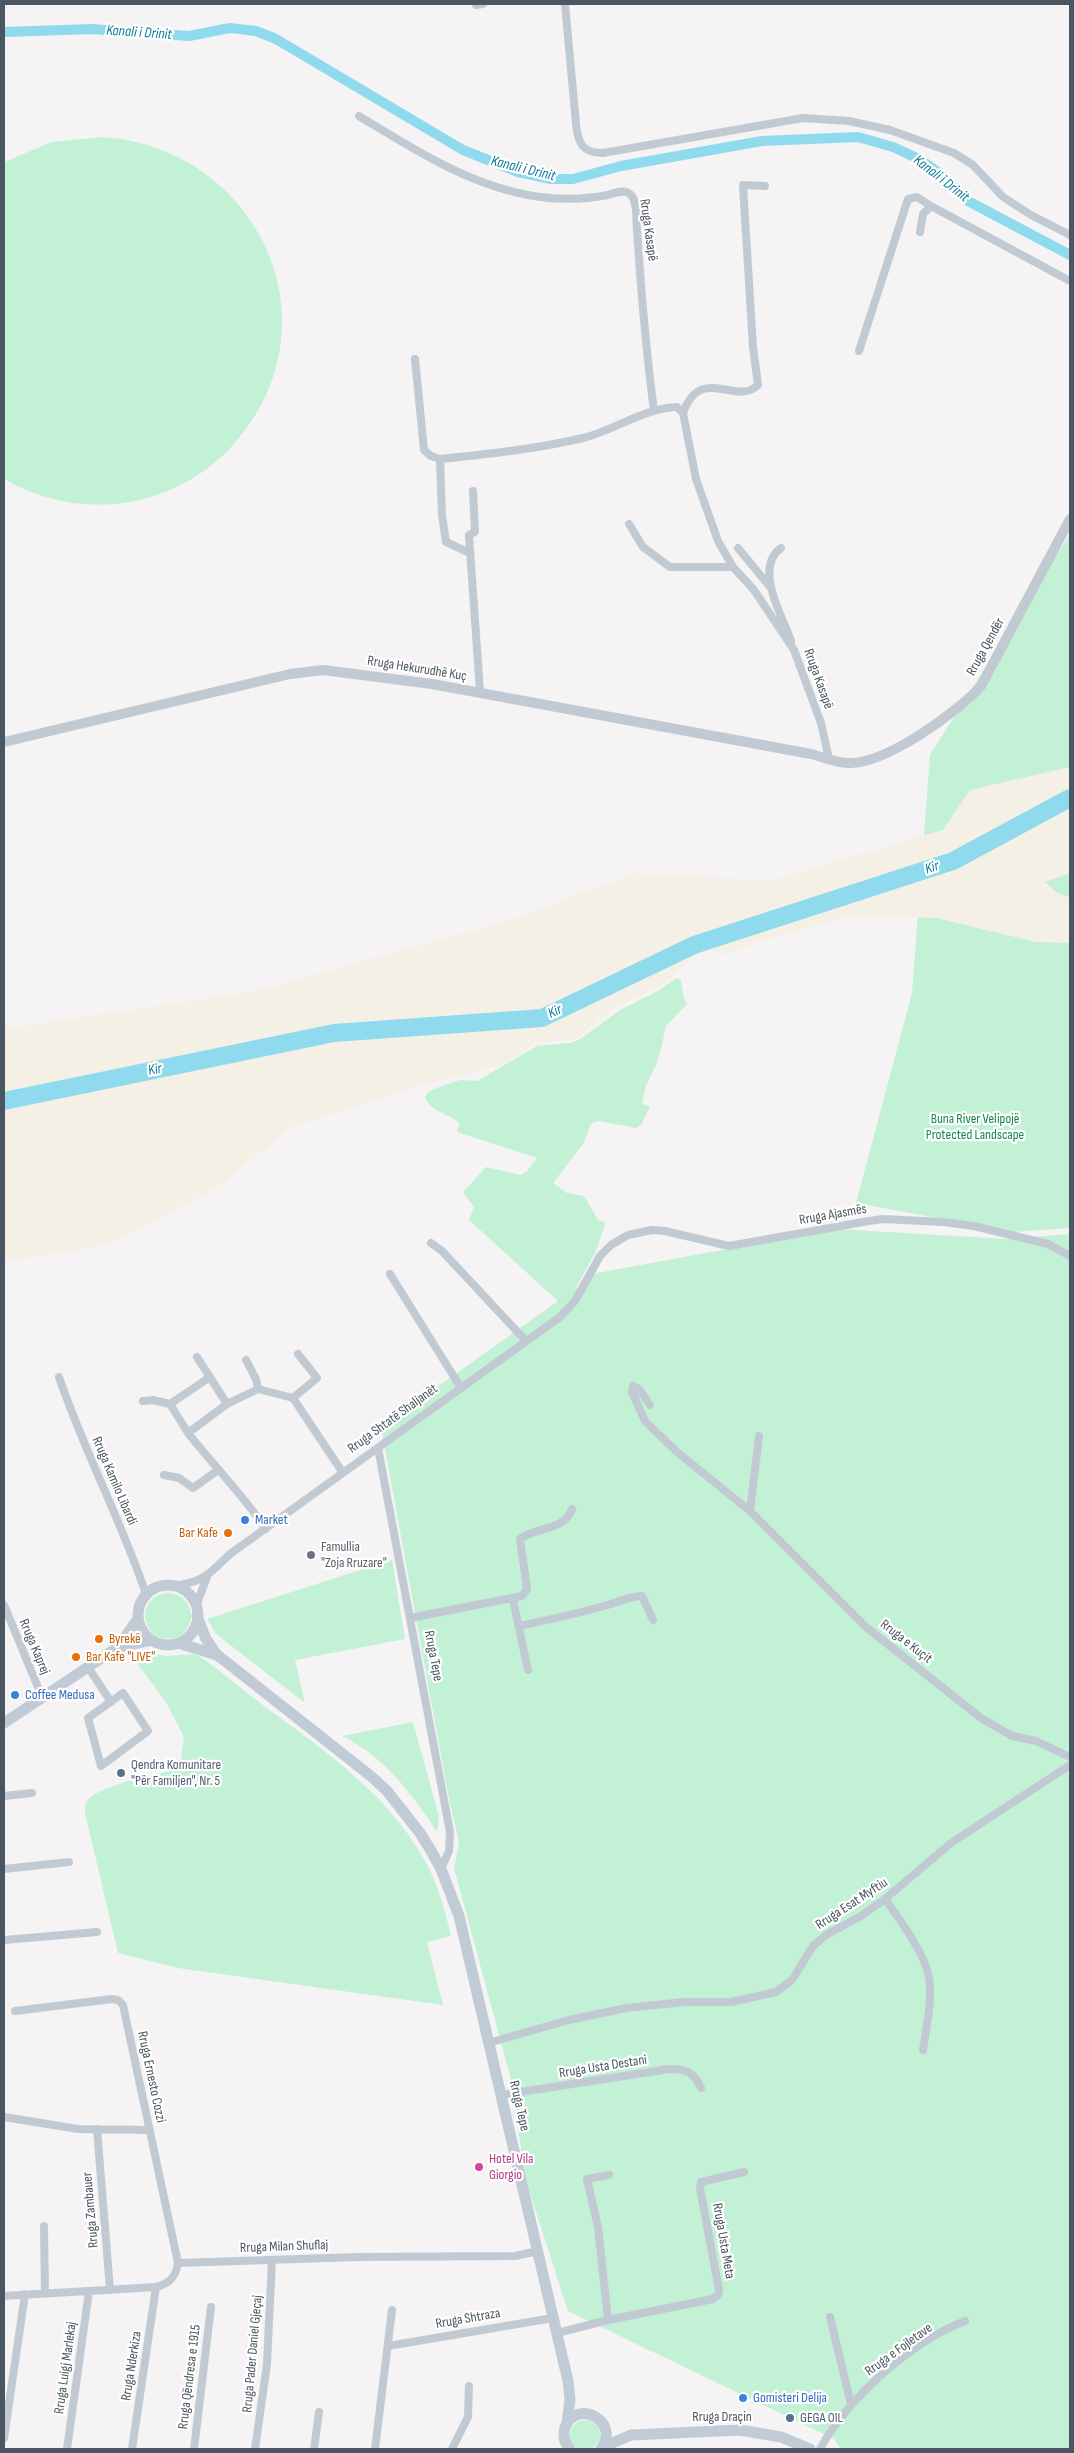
<!DOCTYPE html>
<meta charset="utf-8">
<style>
body{margin:0}
#map{position:relative;width:1074px;height:2453px;overflow:hidden;background:#f5f3f3;font-family:"Sofia Sans Condensed",sans-serif}
canvas{display:block}
.frame{position:absolute;inset:0;border:5px solid #4a5661;pointer-events:none}
</style>
<div id="map">
<canvas width="1074" height="2453"></canvas>
<div class="frame"></div>
</div>
<script>
const ctx = document.querySelector('canvas').getContext('2d');
ctx.lineJoin = 'round';
function fill(path, color) { ctx.fillStyle = color; ctx.fill(path, 'evenodd'); }
function stroke(path, color, width, dash) { ctx.strokeStyle = color; ctx.lineWidth = width; ctx.lineCap = dash ? 'butt' : 'round'; ctx.setLineDash(dash || []); ctx.stroke(path); }
function drawText(font, color, halo, rows, align = 'center') {
  ctx.font = font + ' "Sofia Sans Condensed",sans-serif'; ctx.lineWidth = 4.5; ctx.setLineDash([]); ctx.textBaseline = 'middle'; ctx.strokeStyle = halo; ctx.fillStyle = color; for (const [text, x, y, turn = 0] of rows) {
    ctx.save(); ctx.translate(x, y); ctx.rotate((+turn || 0) * Math.PI / 180); ctx.textAlign = isNaN(turn) ? turn : align; if (halo) ctx.strokeText(text, 0, 0); ctx.fillText(text, 0, 0); ctx.restore();
  }
}
fill(new Path2D(`
 M103,137C258,148 341,324 234,444C208,473 173,493 135,501C90,510 43,502 4,479V162L52,142Z
 M1070,534V1228L1013,1232L856,1203L912,993L930,755Z
 M677,978L681,980L684,999L687,1004L666,1026L662,1045L656,1065L645,1088L642,1104L650,1106L641,1125L636,1128L598,1121L591,1124L583,1144L553,1183L567,1193L584,1196L598,1220L606,1223L595,1253L575,1289L597,1273L836,1229L1008,1239L1070,1234V2449H841L834,2439L568,2311L525,2178L512,2083L454,1868L459,1842L449,1799L381,1427L558,1301L469,1220L474,1207L464,1194V1191L486,1167L521,1175L528,1170L537,1158L457,1132L459,1123C448,1112 432,1114 425,1097L428,1092L442,1086L460,1080L477,1081L537,1046L570,1043L580,1039L622,1009L658,991Z
 M392,1560L405,1639L295,1660L305,1703L216,1634L207,1619Z
 M145 1616a23 23 0 1 1 46 0a23 23 0 1 1-46 0Z
 M140,1652L168,1656L194,1654L202,1658C225,1674 246,1693 268,1709C323,1749 386,1794 421,1854C437,1880 444,1907 451,1936L427,1942L443,2005L178,1968L118,1953L85,1813C85,1809 85,1804 87,1801C98,1785 160,1774 180,1768L184,1737L166,1702L131,1655Z
 M413,1722L439,1817L437,1832C412,1794 385,1757 342,1736Z
 M570 2435a15 15 0 1 1 30 0a15 15 0 1 1-30 0Z`), '#c3f1d5');
fill(new Path2D(`
 M1070,767V873L1045,882L1057,893L1070,897V943L1036,942L936,918L854,915L757,942L734,952L721,954L715,949C685,951 686,971 664,984C647,994 627,1000 610,1011C600,1018 590,1029 581,1035C567,1045 547,1038 533,1044C530,1046 527,1050 524,1052C503,1066 479,1074 453,1076L293,1126L215,1189L103,1246L14,1260H4V1025L16,1027L256,991L514,919L635,873L770,881L943,830L970,790Z`), '#f5f0e5');
stroke(new Path2D(`
 M4,32L91,29L189,36L230,28L256,31L276,39L463,150L518,172L551,179H573L621,166L762,141L858,137L893,147L921,160L938,172L968,201L1070,255`), '#90daee', 10);
stroke(new Path2D(`
 M4,1101L334,1033L542,1018L694,945L953,861L1070,798`), '#90daee', 18);
stroke(new Path2D(`
 M565,4L576,124C578,143 582,153 603,153L803,118L849,121L890,130L954,153L973,165L1003,197L1031,215L1070,235
 M476,5L483,4
 M359,116C415,150 473,188 540,197C562,200 586,199 608,195C614,193 624,189 630,194C638,200 636,221 637,230C641,290 646,351 654,411
 M920,232L923,214L931,206L1070,281
 M859,351L908,199L917,197L931,206
 M415,359L424,450L431,456L440,459L442,515L446,542L470,553
 M683,413C701,363 736,407 758,385L753,347L743,185L765,186
 M440,459C487,454 536,449 583,438C615,430 644,408 677,407L683,413L696,479L718,541L733,567L754,590L794,650L821,723L829,759
 M473,491L475,532L469,535L480,692
 M629,524L643,547L670,567H733
 M738,548L771,588
 M781,548C753,568 783,617 791,641
 M431,1243L442,1251L526,1341
 M390,1274L461,1388
 M197,1357L227,1404
 M246,1360L256,1379L258,1389
 M59,1377C84,1451 121,1520 146,1594
 M293,1398L317,1378L298,1354
 M143,1401L153,1400L170,1404
 M650,1405L639,1389L633,1386L632,1392L645,1421L677,1452L750,1511L866,1627L981,1718L1012,1736L1036,1741L1070,1757
 M188,1433L170,1404L210,1377
 M378,1448L450,1832L449,1851L441,1869
 M164,1475L179,1478L193,1488L218,1470
 M750,1511L759,1436
 M266,1529C243,1495 214,1466 188,1433L227,1404L258,1389L293,1398L343,1473
 M175,1586C205,1581 209,1574 230,1554L560,1317L575,1301L600,1256L611,1245L628,1235L652,1230L665,1231L729,1246L869,1221L883,1219L943,1222L974,1226L1048,1244L1070,1256
 M513,1600L528,1670
 M4,1605L42,1697
 M196,1606L207,1577
 M410,1618L522,1596L527,1589L520,1539C537,1526 563,1532 572,1509
 M519,1626C548,1620 576,1614 604,1606C616,1603 629,1596 642,1596L653,1620
 M88,1667L111,1702
 M123,1693L148,1731L101,1766L88,1718Z
 M4,1796L32,1793
 M4,1869L69,1862
 M885,1899C899,1918 923,1952 928,1973C934,1994 926,2028 923,2050
 M4,1940L97,1932
 M488,2043L569,2020L626,2008L685,2002H731L776,1992L792,1980L813,1946L826,1935L861,1916L885,1899L951,1843L1070,1765
 M501,2095L669,2069C686,2069 694,2072 701,2088
 M4,2117L78,2129L150,2130
 M97,2129L110,2289
 M44,2226L45,2293
 M178,2263L358,2257L515,2256L538,2251
 M4,2296L156,2287C170,2284 176,2276 178,2263L123,2005L118,2000L112,1999L15,2011
 M830,2317L851,2404
 M608,2320L598,2227L587,2179L609,2175
 M557,2333L608,2320L713,2299L718,2295L719,2290L700,2188L701,2182L744,2172
 M388,2346L553,2318
 M4,2438L25,2294
 M67,2449L89,2291
 M132,2449L156,2287
 M194,2449L211,2307
 M255,2449L267,2364L272,2260
 M314,2449L319,2412
 M375,2449L392,2310
 M452,2449L468,2417L469,2386
 M820,2449C848,2398 911,2342 965,2321`), '#c1cad2', 8);
stroke(new Path2D(`
 M4,742L290,674L323,670L432,684L811,754C823,757 836,763 848,763C884,765 957,713 981,686L1070,519`), '#c1cad2', 10);
stroke(new Path2D(`
 M138 1615a30 30 0 1 1 60 0a30 30 0 1 1-60 0Z
 M197,1616L206,1639L217,1655
 M178,1643L217,1655L225,1661L372,1777L387,1791L420,1833L430,1849L441,1869L459,1916L568,2381L570,2399L567,2424
 M118,1647L138,1619
 M4,1723L118,1647L152,1640
 M603,2447L631,2435L740,2430L781,2437L810,2449
 M570,2449C564,2443 563,2435 565,2427C577,2398 621,2421 601,2449`), '#c1cbd6', 11);
for (const [x, y, r, color] of [
 [245,1520,5,"#3f7fe0"],
 [228,1533,5,"#e8710a"],
 [311,1555,5,"#6b7280"],
 [99,1639,5,"#e8710a"],
 [76,1657,5,"#e8710a"],
 [15,1695,5,"#3f7fe0"],
 [121,1773,5,"#5c6f8a"],
 [479,2167,5,"#d1479c"],
 [743,2398,5,"#3f7fe0"],
 [790,2418,5,"#5c6f8a"]
]) { const dot = new Path2D(); dot.arc(x, y, r, 0, 2 * Math.PI); ctx.fillStyle = color; ctx.fill(dot); stroke(dot, '#fff', 2); }
drawText('14px', '#4a5661', '#fff', [
 ["Rruga Kasapë",648,230,82],
 ["Rruga Qendër",986,647,-61],
 ["Rruga Hekurudhë Kuç",417,669,9],
 ["Rruga Kasapë",818,679,70],
 ["Rruga Ajasmës",833,1215,-10],
 ["Rruga Shtatë Shaljanët",393,1419,-36],
 ["Rruga Kamilo Libardi",114,1481,67],
 ["Rruga e Kuçit",906,1642,38],
 ["Rruga Kaprej",34,1647,67],
 ["Rruga Tepe",433,1656,79],
 ["Rruga Esat Myftiu",852,1904,-33],
 ["Rruga Usta Destani",603,2067,-9],
 ["Rruga Ernesto Cozzi",151,2077,78],
 ["Rruga Tepe",519,2106,77],
 ["Rruga Zambauer",91,2210,-95],
 ["Rruga Usta Meta",723,2241,80],
 ["Rruga Milan Shuflaj",284,2247,-2],
 ["Rruga Shtraza",468,2319,-10],
 ["Rruga e Fojletave",899,2350,-36],
 ["Rruga Pader Daniel Gjeçaj",253,2354,-85],
 ["Rruga Nderkiza",132,2366,-81],
 ["Rruga Luigj Marlekaj",66,2368,-82],
 ["Rruga Qëndresa e 1915",190,2377,-83],
 ["Rruga Draçin",722,2417]
]);
drawText('14px', '#17864f', '#fff', [
 ["Buna River Velipojë",975,1119],
 ["Protected Landscape",975,1135]
]);
drawText('14px', '#366cbe', '#fff', [
 ["Market",255,1520],
 ["Coffee Medusa",25,1695],
 ["Gomisteri Delija",753,2398]
], 'left');
drawText('14px', '#c56008', '#fff', [
 ["Bar Kafe",218,1533,"right"],
 ["Byrekë",109,1639],
 ["Bar Kafe \"LIVE\"",86,1657]
], 'left');
drawText('14px', '#5b616d', '#fff', [
 ["Famullia",321,1547],
 ["\"Zoja Rruzare\"",321,1563]
], 'left');
drawText('14px', '#4e5e75', '#fff', [
 ["Qendra Komunitare",131,1765],
 ["\"Për Familjen\", Nr. 5",131,1781],
 ["GEGA OIL",800,2418]
], 'left');
drawText('14px', '#b23c85', '#fff', [
 ["Hotel Vila",489,2159],
 ["Giorgio",489,2175]
], 'left');
drawText('italic 15px', '#0c7c9b', '#fff', [
 ["Kanali i Drinit",139,33,4],
 ["Kanali i Drinit",523,169,14],
 ["Kanali i Drinit",941,179,38],
 ["Kir",932,868,-18],
 ["Kir",555,1012,-25],
 ["Kir",155,1070,-12]
]);
</script>
